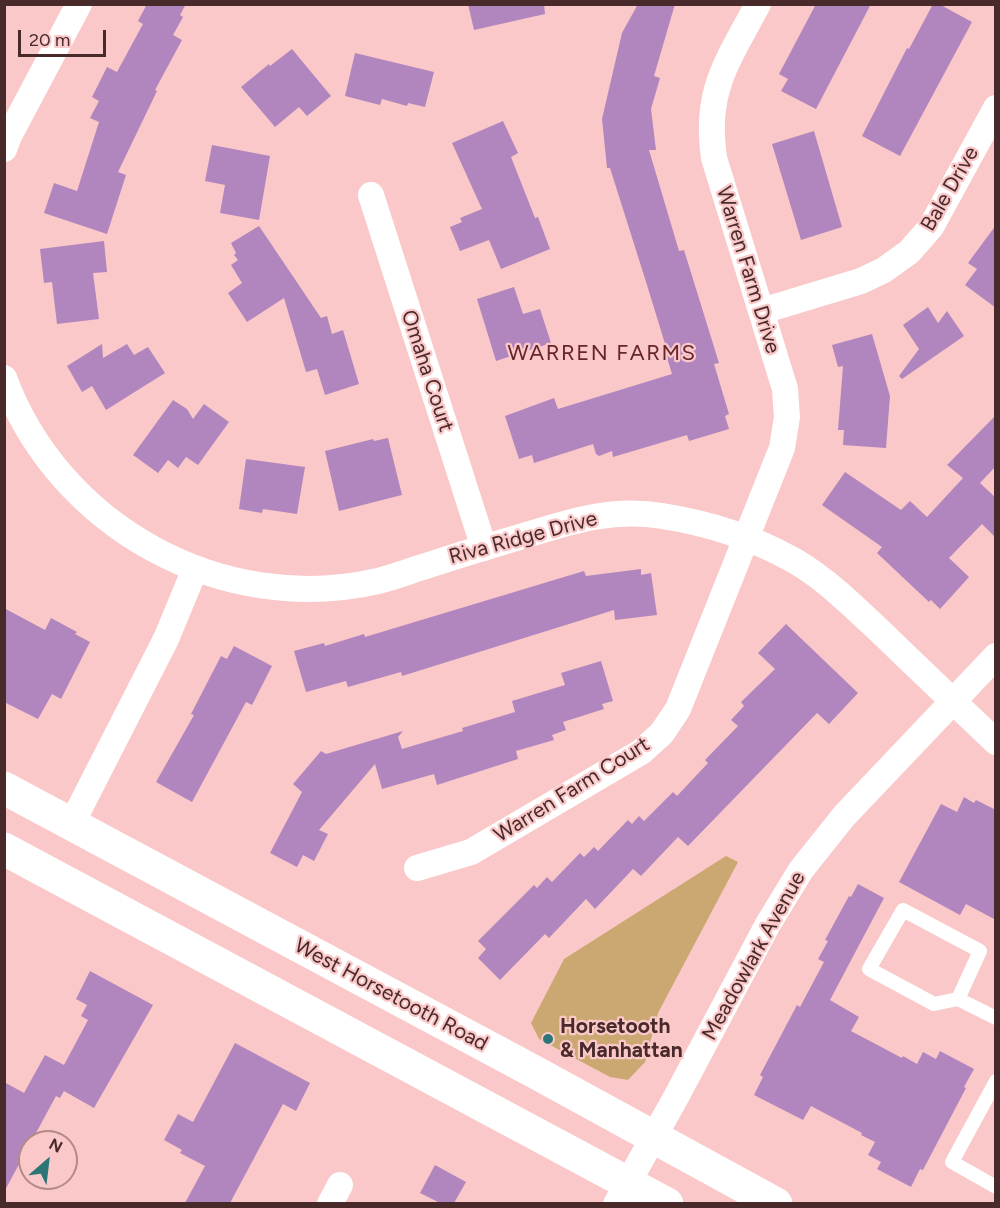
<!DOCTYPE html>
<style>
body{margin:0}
#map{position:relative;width:1000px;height:1208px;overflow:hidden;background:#fac8c8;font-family:Figtree,sans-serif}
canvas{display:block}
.frame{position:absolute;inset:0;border:6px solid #492a2b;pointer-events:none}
.north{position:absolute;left:18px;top:1130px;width:60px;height:60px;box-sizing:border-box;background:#fac8c8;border:2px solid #b38989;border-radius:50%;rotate:28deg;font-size:16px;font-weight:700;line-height:24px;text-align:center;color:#492a2b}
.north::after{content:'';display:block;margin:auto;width:21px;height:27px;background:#2c7678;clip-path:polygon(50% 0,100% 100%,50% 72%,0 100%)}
.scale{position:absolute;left:18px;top:30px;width:88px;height:27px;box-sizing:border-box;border:3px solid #492a2b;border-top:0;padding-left:8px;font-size:18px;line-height:21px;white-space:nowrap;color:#492a2b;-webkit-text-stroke:4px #fac8c8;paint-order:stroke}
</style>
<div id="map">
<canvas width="1000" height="1208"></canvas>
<div class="frame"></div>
<div class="north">N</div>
<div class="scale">20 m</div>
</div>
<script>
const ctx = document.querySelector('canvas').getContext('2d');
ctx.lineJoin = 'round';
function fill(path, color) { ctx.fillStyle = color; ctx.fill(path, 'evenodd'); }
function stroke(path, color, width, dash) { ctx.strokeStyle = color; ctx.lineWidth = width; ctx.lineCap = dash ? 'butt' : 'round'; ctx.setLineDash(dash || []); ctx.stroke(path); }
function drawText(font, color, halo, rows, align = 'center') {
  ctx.font = font + ' Figtree,sans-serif'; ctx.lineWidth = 4.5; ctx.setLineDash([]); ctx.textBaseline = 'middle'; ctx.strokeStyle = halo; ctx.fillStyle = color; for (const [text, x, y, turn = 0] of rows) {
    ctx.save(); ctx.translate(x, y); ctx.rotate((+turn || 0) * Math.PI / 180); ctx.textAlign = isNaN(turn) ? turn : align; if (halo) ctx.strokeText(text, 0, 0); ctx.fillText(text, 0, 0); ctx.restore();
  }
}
fill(new Path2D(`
 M726,856L738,862L658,1013L645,1062L628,1080L610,1077L539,1039L531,1023L564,959Z`), '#cba871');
fill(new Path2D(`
 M147,4H186L180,15L183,17L173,35L182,40L155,90L157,91L118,172L126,175L107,234L44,213L54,183L77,191L99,122L90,118L99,101L92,97L107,67L117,72L143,24L138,21Z
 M468,4H544L545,14L474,30Z
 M638,4H675L654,76L660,78L651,109L656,150H649L679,251L684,250L719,363L714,364L729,414L725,416L729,429L689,441L687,435L613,457L612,451L599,456L596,454L593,444L534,463L532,455L519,459L505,416L554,398L558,409L672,374L664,348L666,347L647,285L610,168H607L602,119L622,33Z
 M816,4H871L816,109L781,91L788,79L779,74Z
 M933,4H939L972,22L900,156L862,136L907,48L909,49Z
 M292,49L331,96L307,116L299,107L275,127L241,87L269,64L270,66Z
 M355,53L434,72L425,107L408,103L407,106L382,99L380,105L345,96Z
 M503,121L518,153L511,157L535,218L538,217L550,249L501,269L489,240L460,251L450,227L462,222L460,218L482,209L452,143Z
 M814,131L842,227L801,240L772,144Z
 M212,145L270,156L259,220L220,213L225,185L205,181Z
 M996,225V308L965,285L977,269L968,263Z
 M259,226L321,318L327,316L332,334L343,330L359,384L325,395L317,369L306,372L284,298L247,322L228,293L242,283L231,265L238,260L234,255L236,253L231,243Z
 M104,241L107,272L93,273L99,319L57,324L52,282L44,283L40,249Z
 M514,287L523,314L540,309L551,343L496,361L477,299Z
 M928,307L938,323L947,311L964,336L902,379L899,376L919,349L903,325Z
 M872,334L890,396L886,448L843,445L844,430H838L843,366L838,367L832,345Z
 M102,344L103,358L127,344L134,355L148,347L165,373L106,410L92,386L82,392L67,366Z
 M173,400L187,409L193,419L204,404L229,422L198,465L186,457L178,468L168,460L158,473L133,455Z
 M996,415V466L980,483L996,498V538L982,524L949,558L969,577L940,609L931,600L929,602L877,553L882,547L822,505L845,472L901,510L910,501L927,517L963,478L947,465Z
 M388,438L402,495L339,511L325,451L373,439L374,441Z
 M246,459L305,467L297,514L263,509L262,513L239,509Z
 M641,569V575L651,573L657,615L615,620L614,610L402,676L401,672L348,687L346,681L306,692L294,651L324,643L325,646L364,634L365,637L584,571L586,576Z
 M4,608L45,630L51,618L77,632L75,634L90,642L61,699L52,694L38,719L4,702Z
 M786,624L858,693L829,724L817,713L688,846L678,837L641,876L633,869L595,909L586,899L549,938L545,934L500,980L478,958L486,949L478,941L534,885L537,888L547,877L552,882L580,853L584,857L594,847L598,851L628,820L632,824L639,816L644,821L673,792L677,796L708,763L705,760L738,726L731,720L744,706L741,702L775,669L758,653Z
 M234,646L272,666L252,705L246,702L192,802L156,782L194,715L191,714L221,656L227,659Z
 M601,661L613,701L602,704L604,709L563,722L566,730L552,735L554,740L516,751L518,759L437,785L434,774L382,789L375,764L319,830L328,834L314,861L303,855L297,867L270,853L302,792L293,784L321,751L326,754L403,731L398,737L402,749L463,731L462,728L515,712L512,701L565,685L561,673Z
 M964,797L974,803L976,800L996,810V920L966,904L960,915L899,882L941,804L957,812Z
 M858,884L884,898L830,1000L859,1017L851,1031L902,1058L903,1056L917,1064L923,1052L936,1059L940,1051L974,1069L964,1087L966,1088L923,1170L920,1169L911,1187L877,1169L881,1162L868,1155L875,1142L861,1135L862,1133L811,1106L803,1120L754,1095L763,1077L760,1075L797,1005L800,1007L824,962L818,959L828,941L825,940L849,896L851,897Z
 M90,971L153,1005L94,1108L64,1091L60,1098L56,1096L4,1192V1082L24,1093L45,1055L64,1065L88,1020L81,1016L87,1005L76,999Z
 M235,1043L310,1083L296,1111L283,1104L230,1203H185L205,1166L180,1153L182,1150L164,1140L178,1114L193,1122Z
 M435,1165L466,1182L454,1203H440L420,1193Z`), '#b186be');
stroke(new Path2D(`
 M958,999L980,951L903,910L869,969L934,1004L958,999L996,1018
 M996,1081L952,1162L996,1187`), '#fff', 14);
stroke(new Path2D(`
 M4,149L9,136L79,4
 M371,195L484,548
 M762,311L861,281L884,270L909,252L931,227L996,108
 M4,378C59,527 222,617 378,581C395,577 412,570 429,565C462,554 496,544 530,534C575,520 615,508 662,516C708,523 754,538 795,561C829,581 857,610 885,636C922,672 959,707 996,742
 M71,825L166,639L195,569
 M417,868L471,852L641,752L662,733L678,709L782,448L787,417L785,389L714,158C704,90 728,61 758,4
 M330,1204L340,1185
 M616,1204L675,1099L768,924L801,870L844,816L996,656`), '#fff', 26);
stroke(new Path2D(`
 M4,788L531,1070L776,1204
 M4,849L667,1204`), '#fff', 33);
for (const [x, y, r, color] of [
 [548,1039,6,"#2c7678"]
]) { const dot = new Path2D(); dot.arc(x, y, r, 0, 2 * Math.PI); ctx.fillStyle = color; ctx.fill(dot); stroke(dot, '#fac8c8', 2); }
drawText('21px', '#492a2b', '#fac8c8', [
 ["Bale Drive",950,189,-60],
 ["Warren Farm Drive",748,270,73],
 ["Omaha Court",427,371,72],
 ["Riva Ridge Drive",523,538,-15],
 ["Warren Farm Court",572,790,-32],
 ["Meadowlark Avenue",754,956,-61],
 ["West Horsetooth Road",391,995,28]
]);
drawText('bold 21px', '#492a2b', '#fac8c8', [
 ["Horsetooth",560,1027],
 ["& Manhattan",560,1051]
], 'left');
ctx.letterSpacing = '1.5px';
drawText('22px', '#66252a', '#fac8c8', [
 ["WARREN FARMS",602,354]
]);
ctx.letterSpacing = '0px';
</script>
